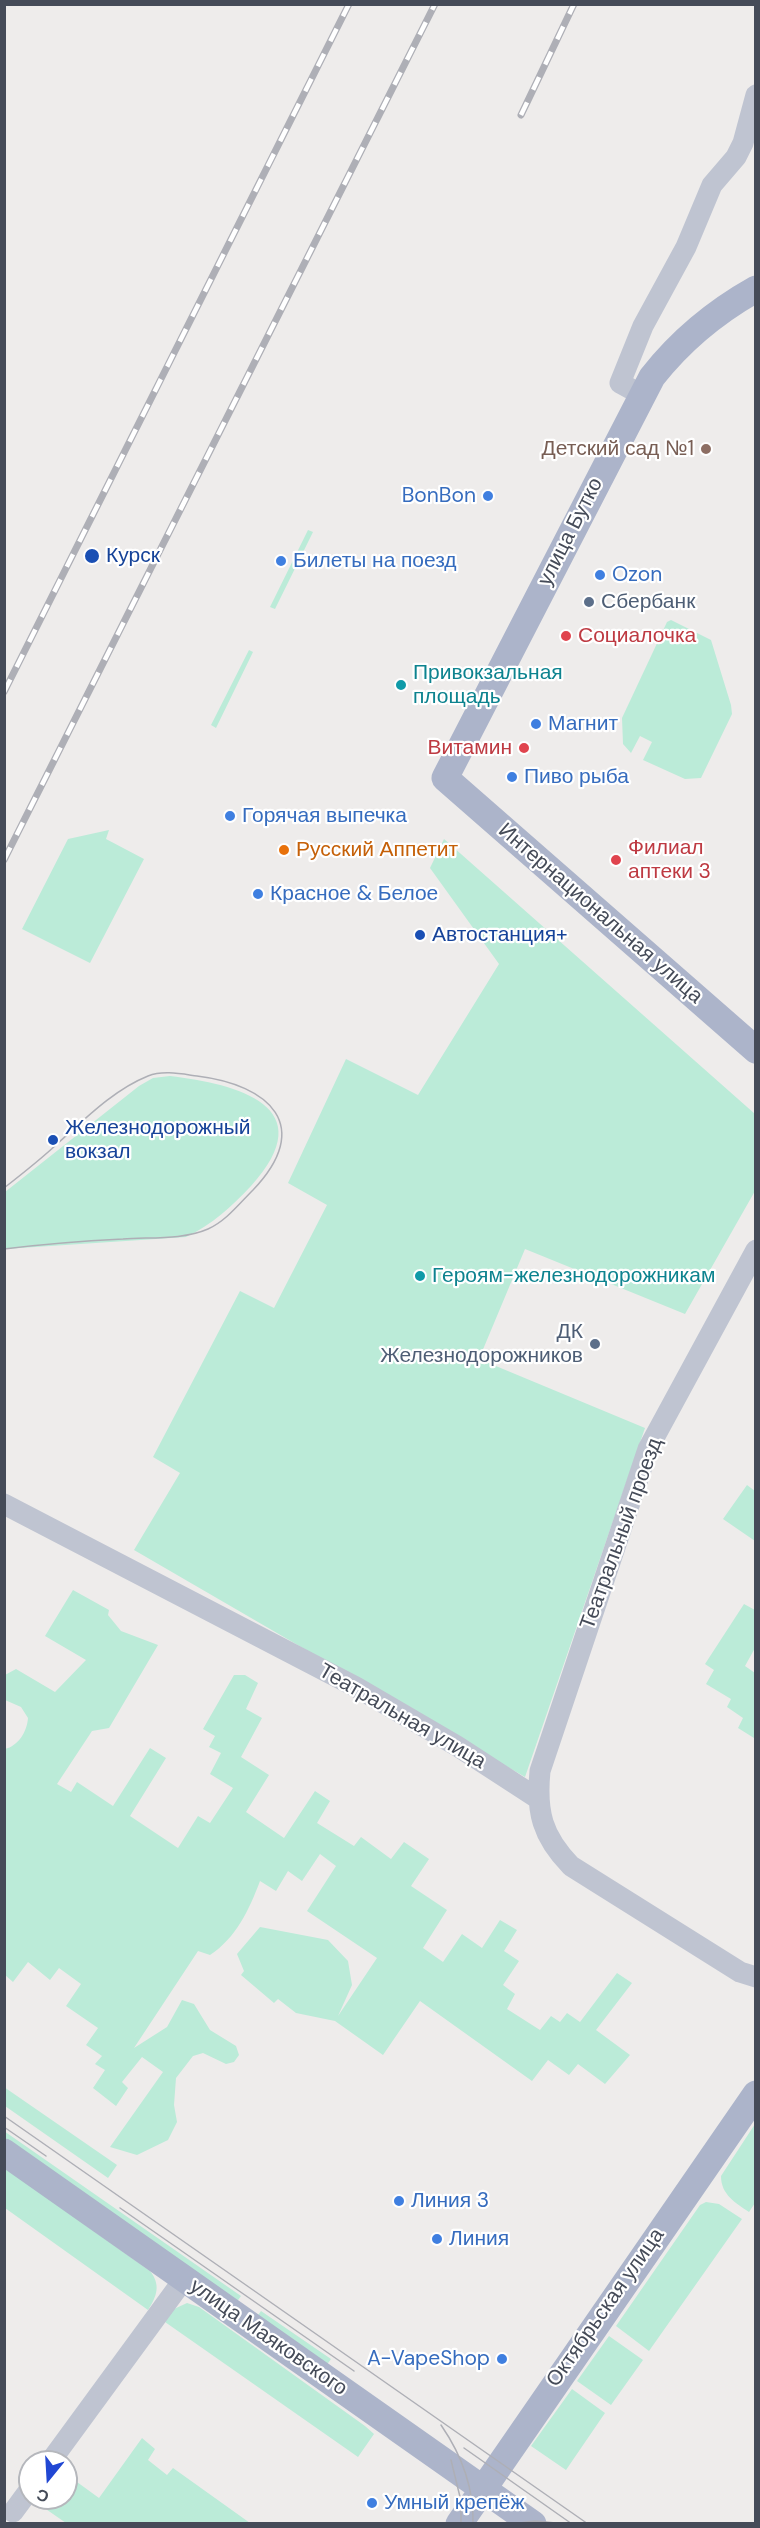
<!DOCTYPE html>
<meta charset="utf-8">
<style>
body{margin:0}
#map{position:relative;width:760px;height:2528px;overflow:hidden;background:#eeeceb;font-family:"DM Sans",sans-serif}
canvas{display:block}
.frame{position:absolute;inset:0;border:6px solid #454b58;pointer-events:none}
.north{position:absolute;left:18px;top:2450px;width:60px;height:60px;box-sizing:border-box;background:#fff;border:2px solid #b5b7bc;border-radius:50%;rotate:198deg;font-size:16px;font-weight:700;line-height:24px;text-align:center;color:#454b58}
.north::after{content:'';display:block;margin:auto;width:21px;height:27px;background:#2147d3;clip-path:polygon(50% 0,100% 100%,50% 72%,0 100%)}
</style>
<div id="map">
<canvas width="760" height="2528"></canvas>
<div class="frame"></div>
<div class="north">С</div>
</div>
<script>
const ctx = document.querySelector('canvas').getContext('2d');
ctx.lineJoin = 'round';
function fill(path, color) { ctx.fillStyle = color; ctx.fill(path, 'evenodd'); }
function stroke(path, color, width, dash) { ctx.strokeStyle = color; ctx.lineWidth = width; ctx.lineCap = dash ? 'butt' : 'round'; ctx.setLineDash(dash || []); ctx.stroke(path); }
function drawText(font, color, halo, rows, align = 'center') {
  ctx.font = font + ' "DM Sans",sans-serif'; ctx.lineWidth = 4.5; ctx.setLineDash([]); ctx.textBaseline = 'middle'; ctx.strokeStyle = halo; ctx.fillStyle = color; for (const [text, x, y, turn = 0] of rows) {
    ctx.save(); ctx.translate(x, y); ctx.rotate((+turn || 0) * Math.PI / 180); ctx.textAlign = isNaN(turn) ? turn : align; if (halo) ctx.strokeText(text, 0, 0); ctx.fillText(text, 0, 0); ctx.restore();
  }
}
fill(new Path2D(`
 M308,530L313,532L275,609L270,607Z
 M671,620L711,640L731,705L732,714L701,778L685,779L643,760L652,742L640,736L631,753L623,744L622,718L667,622Z
 M249,650L253,652L216,728L211,725Z
 M109,830L106,839L144,859L90,963L22,929L68,839Z
 M444,839L755,1114V1191L685,1314L525,1249L479,1359L645,1428L525,1777L134,1550L180,1473L153,1457L240,1291L274,1308L327,1205L288,1183L346,1059L418,1095L499,964L430,868Z
 M170,1076C237,1084 324,1106 251,1186C231,1207 213,1224 186,1237L5,1249V1192L139,1086L153,1078Z
 M747,1485L755,1491V1541L723,1519Z
 M73,1590L109,1610L108,1615L121,1631L158,1645L109,1728L92,1731L57,1784L71,1792L77,1782L113,1806L150,1748L166,1758L130,1816L178,1848L198,1816L210,1823L233,1788L210,1774L221,1753L209,1747L215,1736L203,1729L234,1675H245L258,1683L246,1709L262,1718L241,1757L269,1775L246,1812L284,1838L315,1791L330,1801L317,1823L354,1846L361,1837L391,1859L404,1842L429,1859L411,1886L447,1910L423,1948L443,1962L462,1934L482,1948L500,1920L517,1930L504,1951L519,1961L503,1985L515,1994L507,2009L540,2030L551,2016L560,2022L567,2013L580,2022L617,1973L632,1983L596,2030L630,2055L605,2084L578,2064L569,2075L548,2060L532,2081L420,2001L383,2055L335,2021L296,2013L278,1999L274,2003L241,1975L244,1971L237,1954L260,1927L328,1940L348,1961L352,1985L338,2016L377,1958L307,1911L336,1866L320,1854L302,1881L288,1871L276,1891L260,1881C249,1910 236,1938 210,1955L198,1951L134,2048L167,2027L182,2000L194,2004L210,2030L236,2046L239,2055L234,2062L226,2064L203,2053L193,2056L176,2078L174,2105L177,2122L168,2140L137,2155L110,2147L163,2072L142,2057L122,2082L128,2088L116,2106L93,2088L105,2070L95,2064L102,2056L86,2045L98,2028L66,2006L81,1984L59,1968L50,1980L28,1962L13,1982L5,1975V1749C18,1746 27,1732 28,1718L21,1707L5,1700V1675L16,1669L55,1692L86,1660L45,1636Z
 M744,1604L755,1610V1648L745,1666L755,1673L754,1738L738,1728L743,1718L727,1707L731,1699L706,1684L714,1670L705,1664Z
 M4,2087L117,2165L108,2178L5,2106Z
 M755,2124V2203L749,2212C736,2203 721,2195 721,2176Z
 M4,2131L241,2296L236,2303L5,2142Z
 M5,2168L150,2271C161,2285 157,2296 148,2310L5,2208Z
 M706,2202L719,2204L742,2219L649,2351L616,2326L700,2205Z
 M187,2303L199,2307L365,2426L374,2434L358,2457L165,2322L174,2309Z
 M261,2311L331,2359L326,2366L256,2318Z
 M609,2336L643,2360L611,2405L577,2381Z
 M572,2389L605,2413L566,2470L531,2446Z
 M142,2438L155,2449L148,2460L167,2475L173,2468L250,2523H66L40,2505L46,2498H66V2474L99,2498Z`), '#bbebd8');
stroke(new Path2D(`
 M642,395L620,383L643,326L686,247L712,185L736,157L743,143L756,95
 M756,1250L648,1449L540,1771C536,1812 542,1836 571,1866L740,1972L756,1977
 M4,1504L356,1687L457,1746L537,1798
 M50,2462L184,2279
 M13,2512L30,2489`), '#bfc4d1', 21);
stroke(new Path2D(`
 M756,289C715,312 681,340 652,377L445,778L756,1050
 M4,2152L533,2524
 M459,2524L756,2094`), '#acb4ca', 27);
stroke(new Path2D(`
 M4,1188C22,1174 40,1160 57,1144C84,1120 113,1090 148,1076C163,1070 182,1074 197,1076C270,1085 314,1126 253,1190C239,1204 226,1221 208,1229C183,1240 150,1237 123,1239C83,1241 44,1244 4,1249
 M4,2116L588,2524
 M4,2127L46,2156
 M120,2208L354,2371
 M441,2425C461,2454 474,2488 473,2524
 M464,2448L572,2524
 M451,2460L461,2501V2524
 M512,2524L535,2521L566,2524`), '#aeafb6', 1.5);
const rail = new Path2D(`
 M521,115L574,4
 M4,692L349,4
 M4,860L435,4`);
stroke(rail, '#aeafb6', 7);
stroke(rail, '#fff', 4.5, [14]);
for (const [x, y, r, color] of [
 [706,449,6,"#8d6e63"],
 [488,496,6,"#3f7fe0"],
 [92,556,8,"#1a4fb4"],
 [281,561,6,"#3f7fe0"],
 [600,575,6,"#3f7fe0"],
 [589,602,6,"#5c6f8a"],
 [566,636,6,"#e0444e"],
 [401,685,6,"#0f9aa8"],
 [536,724,6,"#3f7fe0"],
 [524,748,6,"#e0444e"],
 [512,777,6,"#3f7fe0"],
 [230,816,6,"#3f7fe0"],
 [284,850,6,"#e8710a"],
 [616,860,6,"#e0444e"],
 [258,894,6,"#3f7fe0"],
 [420,935,6,"#1a4fb4"],
 [53,1140,6,"#1a4fb4"],
 [420,1276,6,"#0f9aa8"],
 [595,1344,6,"#5c6f8a"],
 [399,2201,6,"#3f7fe0"],
 [437,2239,6,"#3f7fe0"],
 [502,2359,6,"#3f7fe0"],
 [372,2503,6,"#3f7fe0"]
]) { const dot = new Path2D(); dot.arc(x, y, r, 0, 2 * Math.PI); ctx.fillStyle = color; ctx.fill(dot); stroke(dot, '#fff', 2); }
drawText('21px', '#785e54', '#fff', [
 ["Детский сад №1",694,449]
], 'right');
drawText('21px', '#366cbe', '#fff', [
 ["BonBon",476,496,"right"],
 ["Билеты на поезд",293,561],
 ["Ozon",612,575],
 ["Магнит",548,724],
 ["Пиво рыба",524,777],
 ["Горячая выпечка",242,816],
 ["Красное & Белое",270,894],
 ["Линия 3",411,2201],
 ["Линия",449,2239],
 ["A-VapeShop",490,2359,"right"],
 ["Умный крепёж",384,2503]
], 'left');
drawText('21px', '#454b58', '#fff', [
 ["улица Бутко",571,532,-63],
 ["Интернациональная улица",600,914,41],
 ["Театральный проезд",622,1534,-70],
 ["Театральная улица",402,1717,30],
 ["Октябрьская улица",606,2308,-55],
 ["улица Маяковского",268,2338,35]
]);
drawText('21px', '#164399', '#fff', [
 ["Курск",106,556],
 ["Автостанция+",432,935],
 ["Железнодорожный",65,1128],
 ["вокзал",65,1152]
], 'left');
drawText('21px', '#4e5e75', '#fff', [
 ["Сбербанк",601,602],
 ["ДК",583,1332,"right"],
 ["Железнодорожников",583,1356,"right"]
], 'left');
drawText('21px', '#be3a42', '#fff', [
 ["Социалочка",578,636],
 ["Витамин",512,748,"right"],
 ["Филиал",628,848],
 ["аптеки 3",628,872]
], 'left');
drawText('21px', '#0d838f', '#fff', [
 ["Привокзальная",413,673],
 ["площадь",413,697],
 ["Героям-железнодорожникам",432,1276]
], 'left');
drawText('21px', '#c56008', '#fff', [
 ["Русский Аппетит",296,850]
], 'left');
</script>
